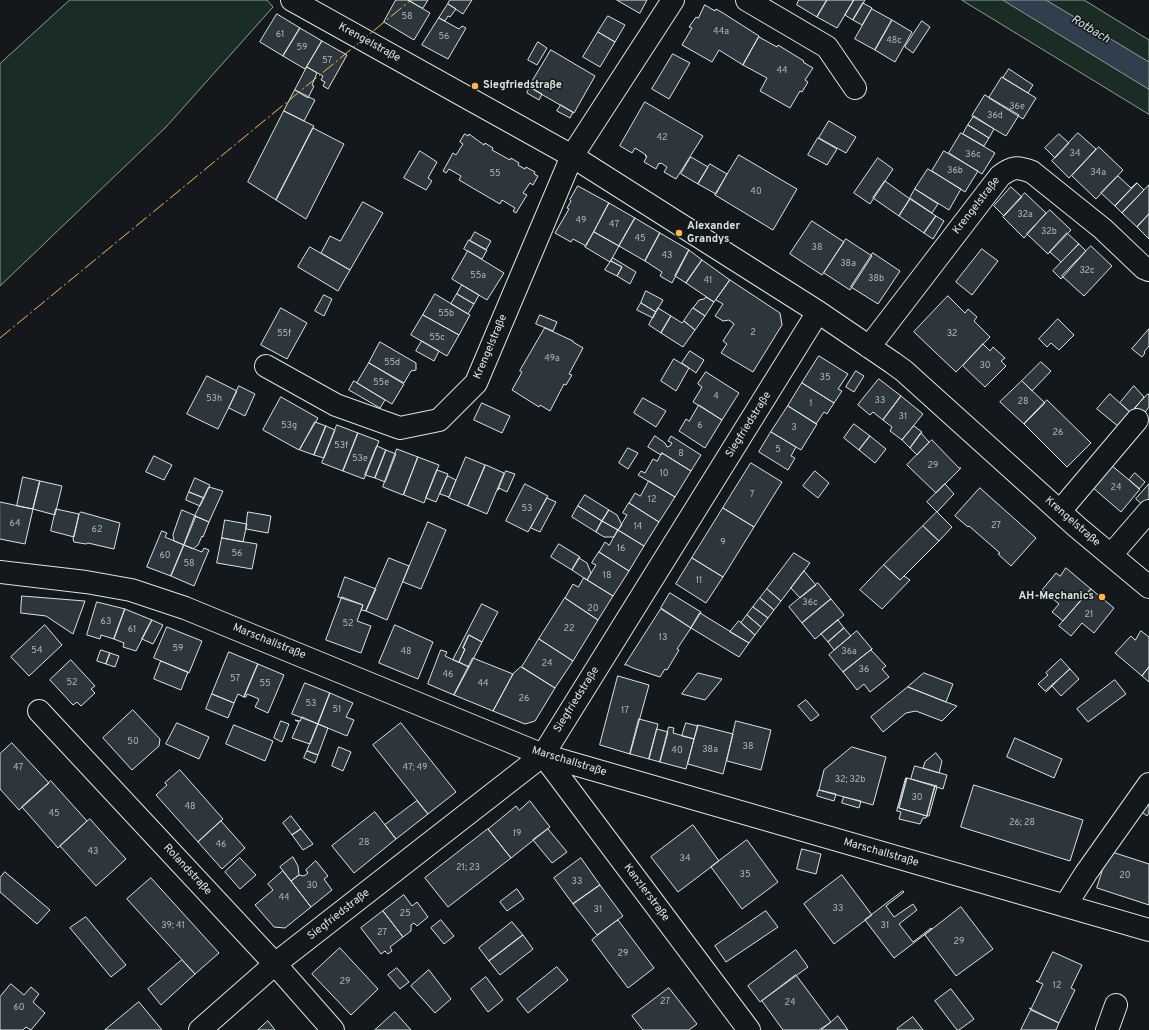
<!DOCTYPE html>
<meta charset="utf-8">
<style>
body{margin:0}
canvas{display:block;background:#14181c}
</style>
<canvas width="1149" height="1030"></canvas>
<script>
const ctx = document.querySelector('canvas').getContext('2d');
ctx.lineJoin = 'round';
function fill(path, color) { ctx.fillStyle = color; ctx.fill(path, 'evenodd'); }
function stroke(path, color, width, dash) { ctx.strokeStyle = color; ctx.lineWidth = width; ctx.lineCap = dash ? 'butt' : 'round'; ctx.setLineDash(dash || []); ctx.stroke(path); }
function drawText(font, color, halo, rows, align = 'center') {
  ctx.font = font + ' Overpass,sans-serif'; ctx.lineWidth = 3; ctx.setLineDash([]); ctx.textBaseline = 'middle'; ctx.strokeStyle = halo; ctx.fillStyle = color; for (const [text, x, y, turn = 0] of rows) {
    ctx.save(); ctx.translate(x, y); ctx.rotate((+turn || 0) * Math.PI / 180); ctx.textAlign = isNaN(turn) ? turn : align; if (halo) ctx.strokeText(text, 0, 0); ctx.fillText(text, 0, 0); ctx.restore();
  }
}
const green = new Path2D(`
 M70,0H267L273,7L166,127L0,286V64Z
 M962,0H1084L1149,40V114Z`);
fill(green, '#1a2d24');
stroke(green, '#939e99', 1);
const water = new Path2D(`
 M1003,0H1046L1149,62V89Z`);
fill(water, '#2f3f4d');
stroke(water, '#939e99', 1);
const building = new Path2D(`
 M396,0H408L430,13L414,40L384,22Z
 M408,0H428L423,8Z
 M450,0H472L463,14L448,4Z
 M617,0H647L640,13Z
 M799,0H827L817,17L797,5Z
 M827,0H854L837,28L817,17Z
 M854,0H865L853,20L845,15Z
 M863,3L872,8L862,25L853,20Z
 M448,4L456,9L450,17L448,16L445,21L439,18Z
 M705,5L715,11L716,9L723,13L759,36L743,65L719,50L712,62L682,45L692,28L689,27L696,17L698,18Z
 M872,9L892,20L875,50L855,39Z
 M277,14L300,28L283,56L260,42Z
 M608,16L625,25L615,42L598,32Z
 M439,18L459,29L462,26L466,28L448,59L422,45Z
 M892,20L912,32L895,62L875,50Z
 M922,21L930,27L913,53L905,47Z
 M300,28L322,41L305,69L283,56Z
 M598,32L615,42L600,67L583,57Z
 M759,37L777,47L778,45L804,61L803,62L813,68L805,80L808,82L802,92L800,91L790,108L760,91L767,78L743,65Z
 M322,41L347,55L328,89L323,86L325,82L321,80L323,76L307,67Z
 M538,42L547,48L537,65L528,60Z
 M551,50L595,76L574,113L529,87Z
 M673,54L690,63L669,99L652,89Z
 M307,67L317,73L312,85L314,86L308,98L295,90Z
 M1009,69L1033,85L1028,93L1003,78Z
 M1002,77L1036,98L1023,119L989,98Z
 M530,87L542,94L539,100L527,93Z
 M295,90L315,100L304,121L284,111Z
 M985,95L1019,115L1006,136L972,116Z
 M645,102L703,136L676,179L664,172L667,167L661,163L660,164L659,163L656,169L644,162L647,156H645L646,155L635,148L632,153L620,146Z
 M561,105L573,112L570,118L557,111Z
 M284,111L314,126L276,200L248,182Z
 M974,116L994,129L989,138L968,125Z
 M829,121L856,137L846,153L819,138Z
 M968,125L989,138L984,146L963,134Z
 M313,128L344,144L306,219L276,200Z
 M961,133L995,153L982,174L949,153Z
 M1078,133L1096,149L1069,178L1052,161Z
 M465,134L468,136L469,134L484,145L485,143L493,148L492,150L510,160L511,158L519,163L518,165L525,169L526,167L535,172L534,174L538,176L533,185L530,183L523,193L527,195L516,213L513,211L515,208L502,200L500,204L459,180L461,176L449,169L446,173L443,171L453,153L456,155L463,144L460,142Z
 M1059,134L1069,143L1055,158L1045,148Z
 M818,138L837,149L827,165L808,155Z
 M1099,147L1123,170L1096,199L1072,176Z
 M420,151L437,162L428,178L432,181L426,190L404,178Z
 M944,151L978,171L965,192L932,171Z
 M739,155L797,189L773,230L715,195Z
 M691,157L708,167L698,184L681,174Z
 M878,158L893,169L870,204L854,193Z
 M710,164L727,174L716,194L698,184Z
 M928,169L961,189L949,210L915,189Z
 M1118,176L1131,188L1137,183L1115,206L1101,193Z
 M885,181L910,199L899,216L873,198Z
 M1137,183L1144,190L1122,213L1115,206Z
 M1149,185V214L1137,227L1122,213Z
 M578,186L609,203L586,246L573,239L571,242L555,233L569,209L567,208L571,201L570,200Z
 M1011,187L1022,197L1004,216L994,206Z
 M915,189L938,204L932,213L910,198Z
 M1025,193L1046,213L1024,238L1003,217Z
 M910,199L936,216L924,233L899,216Z
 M363,202L383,213L350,270L321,253L330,236L340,241Z
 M609,203L635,218L619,246L594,232Z
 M1050,210L1071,230L1048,254L1027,234Z
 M1149,214V239L1137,227Z
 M936,216L944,221L933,239L924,233Z
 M635,218L660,233L645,261L619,246Z
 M812,221L844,242L822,275L790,254Z
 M475,232L491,241L486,250L470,241Z
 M594,232L619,246L610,262L585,247Z
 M660,233L689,250L672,283L660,276L662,272L645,261Z
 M1067,233L1079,244L1061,262L1050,252Z
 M846,239L872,256L850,290L824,273Z
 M469,240L487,250L482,259L464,249Z
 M1079,244L1086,251L1061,279L1053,271Z
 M1091,246L1112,266L1084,296L1062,276Z
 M310,247L350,270L338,291L298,267Z
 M982,249L998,261L972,295L956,282Z
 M689,250L702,260L686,283L675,276Z
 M468,251L504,273L487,300L452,279Z
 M873,253L900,271L878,304L851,287Z
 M613,258L636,272L630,284L617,276L622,267L611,261Z
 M702,260L730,280L714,302L686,283Z
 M611,261L622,267L617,276L605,270Z
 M730,280L780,313L782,325L753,372L721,353L727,344L723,341L734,324L729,320L723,321L715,316L723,304L716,300Z
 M462,285L479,295L474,304L457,294Z
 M646,291L663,300L656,312L641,303Z
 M435,294L470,315L459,335L423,315Z
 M457,294L474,304L468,314L451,304Z
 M324,295L332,299L324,316L315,311Z
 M948,296L965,313L968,309L977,317L974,321L990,337L956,372L914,332Z
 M706,297L714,302L705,316L693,308L699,300L704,299Z
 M641,303L656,312L653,318L637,310Z
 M281,308L307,323L287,359L261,345Z
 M658,308L671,316L661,333L649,325Z
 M693,308L705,316L695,330L684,321Z
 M423,315L459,335L447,356L411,335Z
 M540,315L557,322L553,331L536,324Z
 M671,316L682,323L684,321L695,330L683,347L661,333Z
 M1058,319L1074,335L1059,350L1051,343L1047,347L1039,339Z
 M545,328L573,341V342L583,348L569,374L572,375L566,385L564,384L550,411L540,405L539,407L512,390L522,372L520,371Z
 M1149,329V346L1144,352L1145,353L1142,357L1132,349Z
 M422,341L439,351L434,361L416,351Z
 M380,342L416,363V370L411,371L404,383L369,363Z
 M983,344L990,351L993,347L1005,358L1001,361L1006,366L985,387L963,366Z
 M690,351L704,360L696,373L682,363Z
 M819,356L848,374L838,389L842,391L834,403L802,383Z
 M674,359L689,368L676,391L661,381Z
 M1041,362L1051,371L1032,391L1022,381Z
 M369,363L404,384L392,404L357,383Z
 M856,371L864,376L854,392L846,387Z
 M706,372L739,393L722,420L693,402L702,387L698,384Z
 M207,376L237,391L218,429L187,414Z
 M879,379L901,396L883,420L873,412L870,415L858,405Z
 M354,381L385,400L380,408L349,390Z
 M1022,381L1045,403L1024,424L1000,402Z
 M802,383L834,403L827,414L824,412L816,424L788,406Z
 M239,386L255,394L245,416L229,408Z
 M1134,386L1144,397L1131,413L1120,403Z
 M1110,394L1131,413L1119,427L1097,409Z
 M1148,394L1149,395V407L1143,415L1135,408Z
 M901,396L923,414L902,440L890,431L892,427L883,420Z
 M281,397L318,418L299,450L263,430Z
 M643,398L666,411L656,427L634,413Z
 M1047,400L1091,443L1067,467L1024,424Z
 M482,403L510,416L502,433L474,420Z
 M699,405L722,420L705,448L679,431L686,419L689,421Z
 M788,406L817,424L801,450L771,432Z
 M315,422L326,426L314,455L300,450Z
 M854,424L870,436L859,450L844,438Z
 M337,425L358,433L343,471L322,463Z
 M326,426L335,430L324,458L314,455Z
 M914,426L922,432L910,448L902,440Z
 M771,432L796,447L791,456L795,458L788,470L759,452Z
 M358,433L379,441L364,479L343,471Z
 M921,433L929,442L917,455L910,448Z
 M655,436L665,443L667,447L670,446L672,443L668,441L671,436L701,455L691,471L662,453L661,455L648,447Z
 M870,436L886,449L875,463L859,450Z
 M932,440L959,468H961L936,493L907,465Z
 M377,446L386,450L375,478L365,475Z
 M628,448L638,453L628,469L619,463Z
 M397,449L418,457L403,495L383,487Z
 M386,450L396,454L385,482L375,478Z
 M662,453L691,471L675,497L638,475L641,471L645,473L653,459L657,461Z
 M154,456L172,465L164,480L146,472Z
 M418,457L439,465L424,503L404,495Z
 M466,457L485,465L468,506L449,498Z
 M751,463L782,482L754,527L723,508Z
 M486,465L504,473L487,514L468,506Z
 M1111,465L1140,489L1121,512L1092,487Z
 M437,470L448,474L436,502L426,498Z
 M506,471L515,474L507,492L499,488L498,490Z
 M815,471L829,483L818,498L803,486Z
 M1135,473L1145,482L1139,489L1129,480Z
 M448,476L456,480L449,497L440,494Z
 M23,477L40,481L33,509L17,506Z
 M195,478L210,485L204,498L189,492Z
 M40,481L62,486L55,515L33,509Z
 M649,481L675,497L659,522L629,503L635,493L640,496Z
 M525,484L548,496L528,532L506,521Z
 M945,484L954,494L937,512L927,502Z
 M1149,484V500L1144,506L1136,499Z
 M209,487L223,491L209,522L195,516Z
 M980,488L1036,538L1011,566L998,554L1000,553L969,526L968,527L955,516Z
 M189,492L204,498L200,506L186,500Z
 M585,495L609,510L602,521L578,506Z
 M547,498L556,502L540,532L531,528Z
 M0,502L33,509L25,544L0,539Z
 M629,503L659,522L644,546L618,530L627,515L623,513Z
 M578,506L602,521L596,532L572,517Z
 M723,508L754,527L723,577L692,558Z
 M56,509L79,514L74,537L51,531Z
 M182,510L196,516L184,545L174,541L173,535Z
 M609,510L617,515L622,525L618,530L602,521Z
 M81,512L120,523L114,549L88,543L86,544L74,542L73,539L79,514Z
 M248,512L271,516L268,533L246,529Z
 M937,512L952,527L939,541L923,526Z
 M195,516L209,522L203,537L202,536L198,545L193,549L184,545Z
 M225,520L247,524L243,542L222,538Z
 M602,521L618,530L614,537H604L596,532Z
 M428,522L446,530L421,589L403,582Z
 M923,526L939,541L900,580L884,565Z
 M618,530L644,546L629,571L599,552L605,542L609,545Z
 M162,531L167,533L165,537L184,545L171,576L147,567Z
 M222,538L257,544L252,569L217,563Z
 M559,544L580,557L572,570L551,557Z
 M184,545L202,552L204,548L209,550L194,586L171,576Z
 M599,552L629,571L613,596L587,580L596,565L592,563Z
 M794,553L810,563L781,601L767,589Z
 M389,558L409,566L387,620L366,611Z
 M579,558L587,563L591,573L587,580L572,570Z
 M692,558L723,577L706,603L676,584Z
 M884,565L900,580L904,576L910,580L882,609L860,590Z
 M1066,568L1091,589L1063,621L1052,612L1059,604L1042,590L1056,573L1060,576Z
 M804,571L816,585L800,598L791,588Z
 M345,577L376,589L366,611L361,610L363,605L338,597Z
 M584,578L613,596L598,620L565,598L573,584L578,587Z
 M818,583L831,599L802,623L789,607Z
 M767,589L781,601L774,610L760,598Z
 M1091,589L1114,608L1094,633L1082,623L1071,636L1059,626Z
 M670,593L701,612L691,628L661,608Z
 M22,596L85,601L73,634L46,616L21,613Z
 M342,597L363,605L357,621L371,626L361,653L326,640Z
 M565,598L598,620L573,661L539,639Z
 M760,598L774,610L768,618L753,607Z
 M831,599L844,615L815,639L802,623Z
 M97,602L125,609L114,639L101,635L100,639L87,635Z
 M482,604L498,612L482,642L469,635L463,648L465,649L459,662L453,660Z
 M753,607L768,618L761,627L747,615Z
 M125,609L152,620L136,651L123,647L124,643L114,639Z
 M661,609L691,628L677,649L679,650L667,670L665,669L660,677L633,668L627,665H625Z
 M700,613L749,643L739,657L691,628Z
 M747,615L761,627L755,635L741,623Z
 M152,620L163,625L153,644L142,639Z
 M838,620L844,628L828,642L821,634Z
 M739,621L755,635L749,643L730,632Z
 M45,625L62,645L29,676L11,657Z
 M395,625L433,642L418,679L379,663Z
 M167,627L202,641L189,673L154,658Z
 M844,628L851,636L834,650L828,642Z
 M857,631L872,649L843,672L829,655Z
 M1141,631L1149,637V667L1142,676L1115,653L1131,636L1135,640Z
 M469,635L482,642L469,667L459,662L465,649L463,648Z
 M539,639L573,661L555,688L522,667Z
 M872,649L871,650L886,666L882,669L889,677L870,692L864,684L857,690L843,672Z
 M101,650L110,653L106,664L97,661Z
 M441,650L447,652L445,656L469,667L454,695L428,684Z
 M229,652L258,664L244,697L238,694L234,703L212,694Z
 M110,653L119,656L115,667L106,664Z
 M473,658L513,674L493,711L454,695Z
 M1061,659L1070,669L1045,691L1038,684L1048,675L1046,673Z
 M71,660L95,686L91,689L95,693L81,706L77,702L73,705L50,680Z
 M161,661L188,672L181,690L154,679Z
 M258,664L284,675L268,713L255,707L259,699L247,694L246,697H244Z
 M521,667L555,688L535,721L525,724L493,711L513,674Z
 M1149,667V682L1142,676Z
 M1070,669L1079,679L1061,696L1052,686L1046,692Z
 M698,673L722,679L705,700L682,694Z
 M924,673L953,684L946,702L908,687Z
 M618,676L649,685L630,754L600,745Z
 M1115,680L1126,694L1088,722L1077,709Z
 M305,683L330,693L318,724L292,714Z
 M908,687L946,702L957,706L942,721L916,711L906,713L883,732L871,717Z
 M330,693L353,703L346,717L354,720L347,736L318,724Z
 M212,694L234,703L228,718L206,709Z
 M806,700L819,715L811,721L798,706Z
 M133,710L160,739L159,746L132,770L103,738Z
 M302,717L318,724L310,744L292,738L299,722L295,720L300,721Z
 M639,719L658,724L649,759L630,754Z
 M281,721L289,724L282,742L274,738Z
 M736,721L771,730L761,770L727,761Z
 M177,723L209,737L199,759L166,744Z
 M401,723L456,792L428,814L373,745Z
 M686,723L698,726L694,739L682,736Z
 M318,724L328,728L318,755L307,751Z
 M234,725L273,741L265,761L226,744Z
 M698,725L733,734L723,774L688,764Z
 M669,727L674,728L673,733L694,739L686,769L660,762Z
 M657,729L668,732L660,762L649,759Z
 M1015,738L1062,759L1054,778L1007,757Z
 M12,743L49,783L19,810L0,789V754Z
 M339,747L351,752L343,771L332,766Z
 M852,747L886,757L873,805L819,790L824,770Z
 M307,751L318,755L315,763L304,758Z
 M936,753L942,761L939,773L923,768L925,762Z
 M915,766L947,775L943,789L911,779Z
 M180,770L223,819L198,842L156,795L167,785L165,783Z
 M906,778H907L899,808L927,816L926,818H923L920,824L899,819L901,812L897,811Z
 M907,778L937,786H935L927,816L899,808Z
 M51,781L87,821L58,848L22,807Z
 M974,785L1083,820L1070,861L961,827Z
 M935,786L937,787L929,816H927Z
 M819,790L836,794L834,801L817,796Z
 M1149,794V813L1147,816L1138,809Z
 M844,797L861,801L859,808L842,803Z
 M417,801L428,814L396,839L385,825Z
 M530,801L550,827L511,858L488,829L516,806L519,810Z
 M375,812L396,839L354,873L332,846Z
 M291,816L301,829L292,835L283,823Z
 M90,819L126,859L96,886L60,846Z
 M221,821L245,848L222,869L198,842Z
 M693,825L719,861L678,892L651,857Z
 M301,829L313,844L303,850L292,835Z
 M488,829L511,858L448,907L425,878Z
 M548,829L567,852L552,863L533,840Z
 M747,840L778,882L742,909L711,867Z
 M802,849L821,854L816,874L797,869Z
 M1109,851L1149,864V905L1097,888Z
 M293,857L298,866L299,875L291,881L280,867Z
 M240,858L256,875L240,889L225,872Z
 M581,858L600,885L573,904L554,878Z
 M316,861L328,876L324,879L332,890L311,907L291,881L299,875L304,876L308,873L306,870Z
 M283,871L311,907L285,928L274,927L255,905L273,890L268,884Z
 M5,872L50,910L37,924L0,892V878Z
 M842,875L872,915L834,944L804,904Z
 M151,878L219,953L195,974L127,899Z
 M600,885L623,916L597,935L573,904Z
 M517,889L524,899L507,911L500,902Z
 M903,891L904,892L886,906L894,917L913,904L917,910L899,924L913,942L931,928L932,929L894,958L865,920Z
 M404,895L412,906L417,902L428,917L417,926L414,923L411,925V931L403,937L383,911Z
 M961,907L993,949L956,976L925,935Z
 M383,911L403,937L390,947L392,951L388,954L385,951L381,954L361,928Z
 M766,911L778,927L726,962L715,946Z
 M86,917L126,965L111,977L70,928Z
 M441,920L454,936L444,944L431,928Z
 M618,920L654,968L628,988L592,940Z
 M512,922L523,935L489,961L479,948Z
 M523,935L533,949L500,975L489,961Z
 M340,948L378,989L351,1015L312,974Z
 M796,950L808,967L760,1002L748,986Z
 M1053,952L1082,965L1071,988L1075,990L1059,1023L1029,1008L1031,1009L1043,984L1036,981H1038Z
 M182,960L195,974L161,1005L148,989Z
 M557,967L568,980L528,1013L517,999Z
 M397,968L409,982L400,989L388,975Z
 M429,970L451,999L435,1013L411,986Z
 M796,975L831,1022L819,1030H783L762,1001Z
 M486,977L503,1000L488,1012L471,989Z
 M11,984L24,995L31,987L39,994L33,1002L45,1013L31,1030L26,1027L23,1030H0V997Z
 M669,988L697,1024L689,1030H643L632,1016Z
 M951,989L974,1019L959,1030H957L935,1001Z
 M139,1002L162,1030H105Z
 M1031,1010L1059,1023L1056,1030H1021Z
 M395,1012L411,1030H375Z
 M838,1016L848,1030H821L831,1022Z
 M913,1017L923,1030H898L897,1029Z
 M268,1021L275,1030H258Z`);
fill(building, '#2c363c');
stroke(building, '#d8e6dc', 1);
const minor = new Path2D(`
 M292,0L572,156L818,312L893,363L904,371L1077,527L1149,587
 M747,0L827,47L855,88
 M869,347L1000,176C1012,167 1017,166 1032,172L1103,229L1144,268L1149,270
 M266,366L336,405L400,428L439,420L476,383L572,156L673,0
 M1060,511L1137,420
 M1111,555L1149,511
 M0,572L86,582L131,590L185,608L543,755L1149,930
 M39,711L275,964L333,1030
 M543,755L749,1030
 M1065,906L1086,873L1149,784
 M200,1030L275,964L543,755L818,312
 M1107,1030L1116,1005`);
stroke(minor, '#d8e6dc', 24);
stroke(minor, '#14181c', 22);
stroke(new Path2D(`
 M0,338L411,0`), '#ffb74d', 1, [14, 3, 2, 3]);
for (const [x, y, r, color] of [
 [475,86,4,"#ffb74d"],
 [679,233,4,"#ffb74d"],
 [1102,597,4,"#ffb74d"]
]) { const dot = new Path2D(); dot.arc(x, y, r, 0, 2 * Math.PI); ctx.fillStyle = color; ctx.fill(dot); stroke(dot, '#14181c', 1.5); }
drawText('9px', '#adbab4', null, [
 ["58",407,17],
 ["44a",721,32],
 ["61",280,35],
 ["56",444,37],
 ["48c",894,41],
 ["59",302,48],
 ["57",327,61],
 ["44",782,71],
 ["36e",1017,107],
 ["36d",995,116],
 ["42",662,138],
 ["34",1075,154],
 ["36c",973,155],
 ["36b",955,171],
 ["34a",1098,173],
 ["55",495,174],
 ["40",756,192],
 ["32a",1025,215],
 ["49",581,221],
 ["47",614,225],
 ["32b",1049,232],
 ["45",640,239],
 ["38",817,248],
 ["43",667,256],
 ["38a",848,264],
 ["32c",1087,271],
 ["55a",478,276],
 ["38b",876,279],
 ["41",708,281],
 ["55b",446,314],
 ["2",753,333],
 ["55f",284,334],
 ["32",952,334],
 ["55c",437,338],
 ["49a",552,359],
 ["55d",392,363],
 ["30",985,366],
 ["35",825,378],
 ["55e",381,383],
 ["4",716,397],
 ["53h",214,399],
 ["33",880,401],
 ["28",1023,402],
 ["1",811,404],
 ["31",903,417],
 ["53g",289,426],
 ["6",700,426],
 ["3",794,428],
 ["26",1058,433],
 ["53f",341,446],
 ["5",778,450],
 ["8",681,454],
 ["53e",360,459],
 ["29",933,466],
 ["10",664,474],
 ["24",1116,488],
 ["7",752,495],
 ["12",652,500],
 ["53",527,509],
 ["64",15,524],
 ["27",996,526],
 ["14",638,527],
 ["62",97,530],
 ["9",723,543],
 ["16",621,549],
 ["56",237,554],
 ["60",165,556],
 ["58",189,564],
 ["18",607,576],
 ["11",699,581],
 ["36c",810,603],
 ["20",593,609],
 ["21",1089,615],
 ["63",106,622],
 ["52",348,624],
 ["22",569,629],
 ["61",132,630],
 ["13",663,638],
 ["59",178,649],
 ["54",37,651],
 ["48",406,652],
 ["36a",849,652],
 ["24",547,664],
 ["36",864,670],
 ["46",448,675],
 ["57",235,679],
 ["52",72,683],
 ["55",265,684],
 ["44",483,684],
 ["26",524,699],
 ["53",311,704],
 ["51",337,710],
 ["17",625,711],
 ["50",133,742],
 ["38",748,747],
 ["38a",710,750],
 ["40",677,751],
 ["47",18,768],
 ["47; 49",415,768],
 ["32; 32b",850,780],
 ["30",917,798],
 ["48",190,807],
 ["45",54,814],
 ["26; 28",1022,823],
 ["19",517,834],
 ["28",364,843],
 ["46",221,845],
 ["43",93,852],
 ["34",685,859],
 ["21; 23",468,868],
 ["35",745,875],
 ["20",1125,876],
 ["33",577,882],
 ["30",312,886],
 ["44",284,898],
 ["33",838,909],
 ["31",598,910],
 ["25",405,914],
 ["39; 41",173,926],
 ["31",885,926],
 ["27",382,933],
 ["29",959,942],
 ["29",623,954],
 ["29",345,982],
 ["12",1057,986],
 ["27",665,1002],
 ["24",790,1003],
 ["60",19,1008]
]);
drawText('11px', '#d8e6dc', '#14181c', [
 ["Krengelstraße",369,43,29],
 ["Krengelstraße",977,206,-52],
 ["Krengelstraße",491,347,-67],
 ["Siegfriedstraße",749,425,-58],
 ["Krengelstraße",1072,522,41],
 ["Marschallstraße",269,642,22],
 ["Siegfriedstraße",577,700,-58],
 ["Marschallstraße",569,762,17],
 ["Marschallstraße",881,853,16],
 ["Rolandstraße",187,870,47],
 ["Kanzlerstraße",646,893,53],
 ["Siegfriedstraße",339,915,-38]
]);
drawText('bold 11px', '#d8e6dc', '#14181c', [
 ["Siegfriedstraße",483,86],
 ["Alexander",687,227],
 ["Grandys",687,240],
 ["AH-Mechanics",1094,597,"right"]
], 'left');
drawText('italic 12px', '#d8e6dc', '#14181c', [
 ["Rotbach",1090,30,31]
]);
</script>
